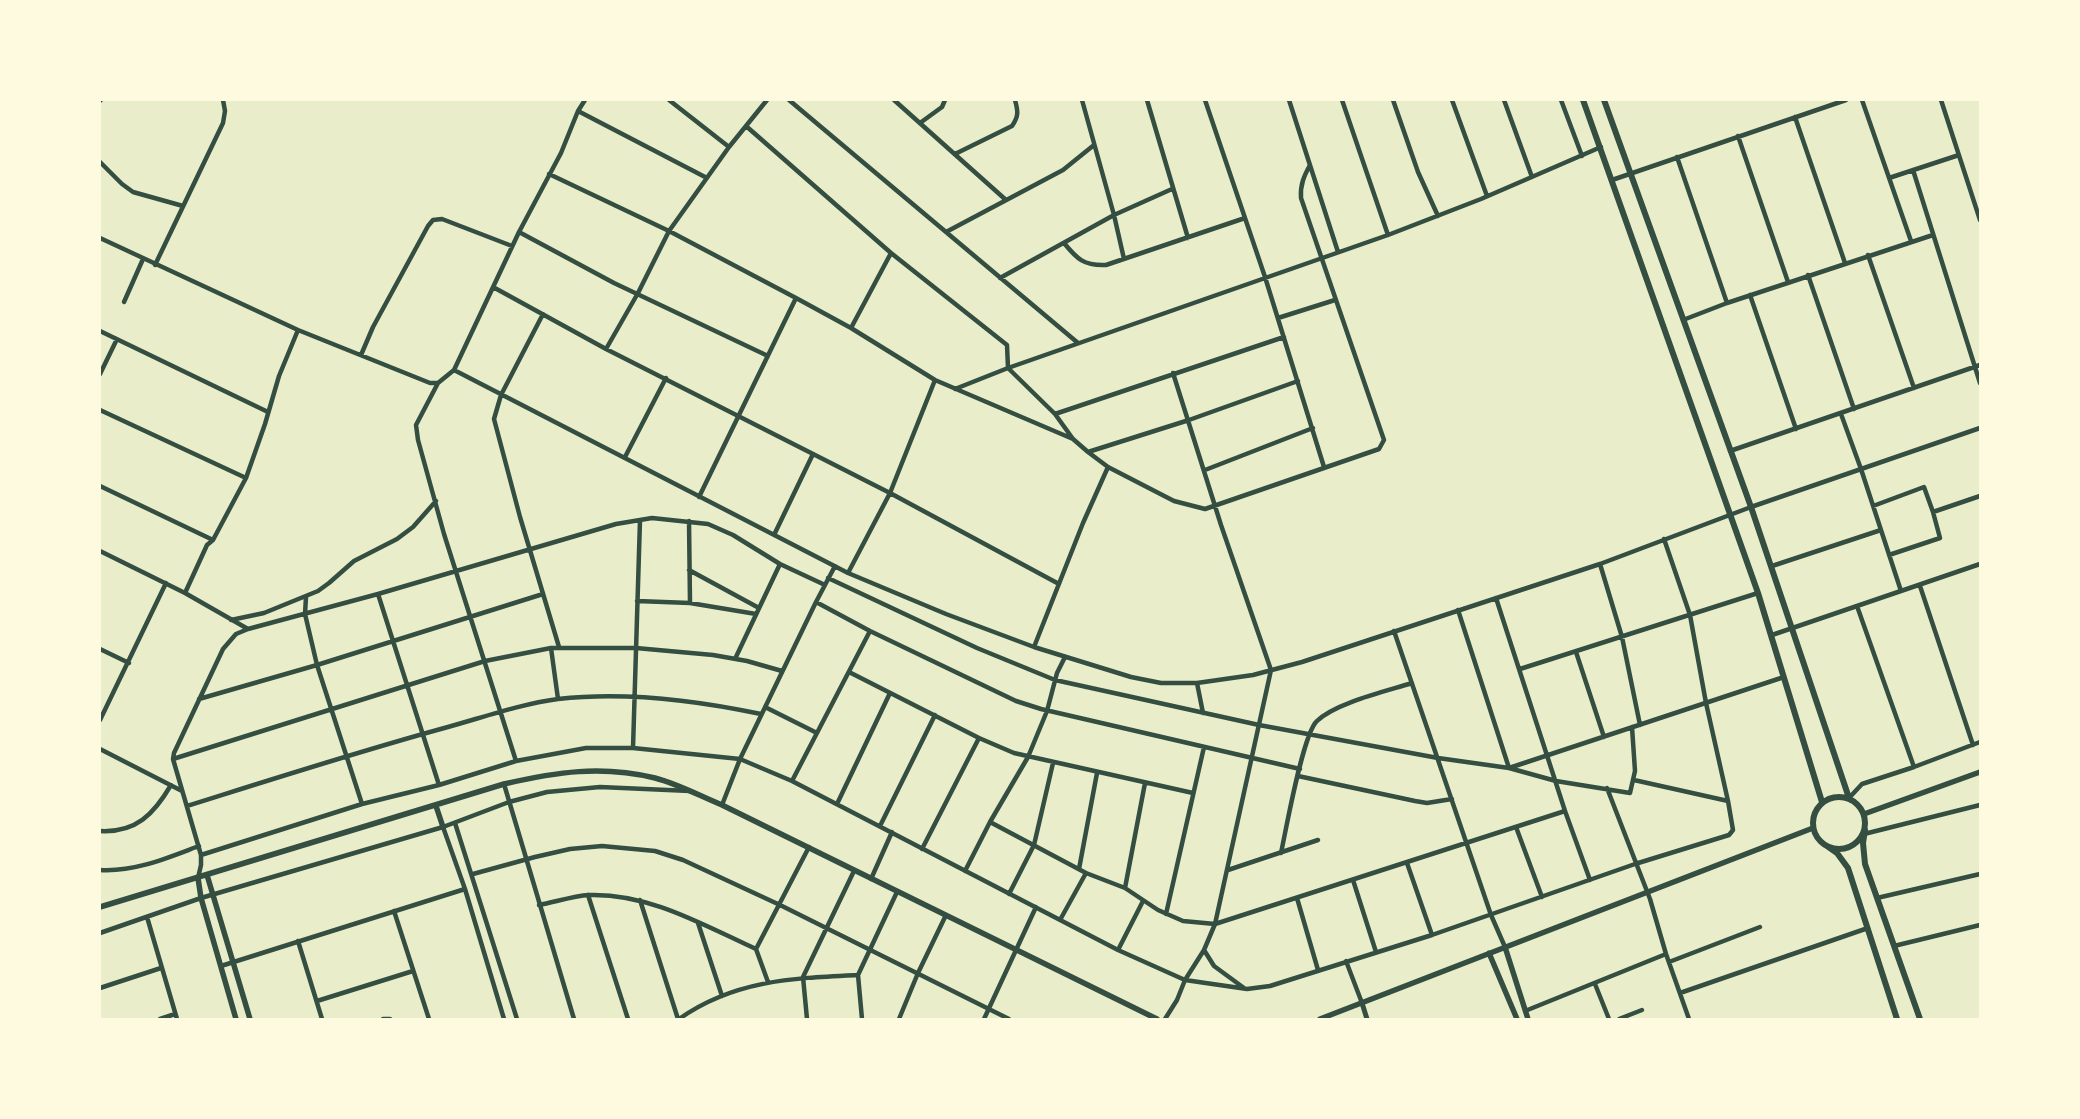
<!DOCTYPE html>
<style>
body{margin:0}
#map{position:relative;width:2080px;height:1119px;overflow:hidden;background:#e9edc9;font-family:"Roboto Condensed",sans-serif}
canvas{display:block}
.frame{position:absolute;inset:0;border:101px solid #fefae0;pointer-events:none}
</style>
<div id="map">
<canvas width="2080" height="1119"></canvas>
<div class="frame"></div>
</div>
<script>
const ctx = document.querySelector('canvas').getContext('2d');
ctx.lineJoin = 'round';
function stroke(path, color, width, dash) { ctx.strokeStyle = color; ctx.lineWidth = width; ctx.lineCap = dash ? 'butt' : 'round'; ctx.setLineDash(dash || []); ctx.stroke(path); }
stroke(new Path2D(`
 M585,100L578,111L561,153L519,232L454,370L848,573L946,614L1034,647L1131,677L1161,683H1197L1253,675L1302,662L1600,564L1751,507L1980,428
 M669,100L729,147
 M789,100L1078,343
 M894,100L1006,200
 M1082,100L1114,215L1124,259
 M1147,100L1188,238
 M1205,100L1265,277L1324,467
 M1289,100L1338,252
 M1342,100L1388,235
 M1393,100L1418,172L1438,216
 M1452,100L1487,196
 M1504,100L1532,177
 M1561,100L1582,156
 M1862,100L1911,241
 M1941,100L1980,220
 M100,101L101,100
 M578,111L707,178
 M1795,117L1845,263
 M920,123L942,107L945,100
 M746,126L891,253L1007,345L1008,368L1055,414
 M1738,136L1788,282
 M955,154L1012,126C1019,116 1018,111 1015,100
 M1677,157L1727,303
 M100,162L122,184L133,192L183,206
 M1913,170L1980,383
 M549,174L669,231L796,298L851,328L935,380L1073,439
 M1889,178L1959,155
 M1612,180L1846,100
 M519,232L614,283L768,356
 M946,232L1063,170L1094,145
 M100,238L298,330L430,383H438L454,370
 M1064,243C1077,259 1084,266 1106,265L1245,218
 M1868,255L1914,388
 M155,265L223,123L225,111L223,100
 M1808,275L1854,409
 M1000,278L1114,215L1172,189
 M493,287L606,349L890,493L1059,584
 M1750,295L1796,429
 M124,302L143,259
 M543,314L501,395L494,419L520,517L559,647
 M1278,318L1335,300
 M1683,320L1727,303L1933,235
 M851,328L891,253
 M100,331L268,412
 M1284,337L1055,414L1073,439L1088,452L1189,420L1298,381
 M606,349L638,293L669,231L729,147L767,100
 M361,355L373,327L428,226L433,220L442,219L512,246
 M100,374L117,339
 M438,383L416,425L418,440L444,534L516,761
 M955,389L1008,368L1388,235L1481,199L1601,147
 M100,410L246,478
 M1841,414L1861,469L1901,591
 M1730,451L1980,365
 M1088,452L1108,467L1174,501L1205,509L1379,449L1384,440L1301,198C1300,185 1304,176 1310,165
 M625,457L666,378
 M1205,470L1313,428
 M100,486L213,540
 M699,497L796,298
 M1873,506L1924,487L1933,512L1980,496
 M689,521L690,603
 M774,535L813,454
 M100,551L185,593L248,629
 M1889,555L1940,538L1933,512
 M1600,564L1622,637L1640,725
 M1772,566L1881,530
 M689,570L759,608
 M848,573L890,493L935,380
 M828,578L977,648L1055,680L1259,725L1438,758L1509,768L1784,677
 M1920,586L1973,745
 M185,593L207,545L213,540L246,478L265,424L279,376L298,330
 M378,594L439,785
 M306,597L305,614L317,665L362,804
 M1496,598L1565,811L1590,880
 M637,601L690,603L756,614
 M816,602L870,631L1016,701L1041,709L1300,769
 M1857,606L1914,767
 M1458,610L1509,768L1556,781L1630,793L1635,771L1632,727
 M231,620L264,613L318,591L329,583L354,561L397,539L413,527L436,501
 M1394,631L1491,915L1505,947
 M1772,635L1980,564
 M1034,647L1083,523L1108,467
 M551,648L558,699
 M100,649L129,663
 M1576,652L1604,737
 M735,659L780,564
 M1520,669L1758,593
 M849,672L979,738L1014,753L1193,793
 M1197,683L1203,713
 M199,699L317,665L543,594
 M765,707L817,733
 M100,720L166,583
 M633,748L640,520
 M100,749L182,791
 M173,759L485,661L551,648H636L713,655L747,661L782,671
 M1298,776L1415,801L1427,803L1452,799
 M1634,780L1728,801
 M792,781L870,631
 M504,784L574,1019
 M1607,788L1650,899L1666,954L1689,1019
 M1849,798L1862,784L1914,767L1980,742
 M837,804L890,693
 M722,805L740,759L816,602L835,566
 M187,806C273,779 360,751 448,727C484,717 521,704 558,699C626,691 695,700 761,714
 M990,822L1086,873L1125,888L1158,910L1183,921L1215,924L1565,811
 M455,823L517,1019
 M880,826L935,715
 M443,827L465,889L504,1019
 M1516,827L1542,897
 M100,831C136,833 154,814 171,785
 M1864,834L1980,805
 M922,849L979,738
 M1281,853C1286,830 1303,733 1317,721C1335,703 1387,691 1412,683
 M201,855L362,804L439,785L516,761L586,748H633L740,759L792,781L1118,950L1176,976L1185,980L1247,989L1270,986L1432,935L1635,864L1729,835L1733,830L1728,801L1706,703L1690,615L1664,539
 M1407,863L1432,935
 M1079,869L1097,773
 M100,870C135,872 167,858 199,846
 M1228,870L1318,840
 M965,871L990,822L1028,757L1047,711L1057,673L1065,657
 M473,874L535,857L570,849L602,846L655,851L683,860L780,905L1009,1019
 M198,878L201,865V855L173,759L174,753L223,649L236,634L248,629L378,594L616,524L652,518L708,524L733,535L780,564L825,585
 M871,879L892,832
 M1353,880L1376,952
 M1125,888L1145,783
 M1009,894L1034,845L1053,763
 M588,895L628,1019
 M1297,898L1318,970
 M1877,898L1980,874
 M640,900L678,1019
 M539,905C555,902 573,896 589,895C649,893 703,925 756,949L809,847
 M394,911L429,1019
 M1166,914L1204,747
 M147,917L177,1019
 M1060,920L1086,873
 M698,923L722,996
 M100,933L201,898L443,827L509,802L547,792L600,787L690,791
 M298,941L322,1019
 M1894,946L1980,925
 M756,949L768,982
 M1118,950L1143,901
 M1204,950L1214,966L1244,988
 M1346,961L1362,1003
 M1669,962L1760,927
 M221,966L465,889
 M1595,984L1609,1019
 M100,988L161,968
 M1680,993L1868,928
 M317,1001L413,971
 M1525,1011L1666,954
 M160,1019L175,1014
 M383,1019H390
 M679,1019C734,980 793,978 858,975
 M807,1019L803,977L854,871
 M862,1019L858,975L897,892
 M899,1019L918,973L946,915
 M984,1019L1036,907
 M1165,1019L1177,1000L1185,980L1204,950L1215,924L1271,670L1221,525L1173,373
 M1619,1019L1642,1010`), '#344e41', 4.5);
stroke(new Path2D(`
 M1362,1003L1367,1019`), '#344e41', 5);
stroke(new Path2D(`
 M436,806L443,827
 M1864,814L1980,772
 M207,875L250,1019
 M198,878L201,898L236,1019
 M100,907L504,784C556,772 601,765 655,778C678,784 700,796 722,805L1157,1019
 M1505,947L1528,1019
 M1489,953L1517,1019
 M1320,1019L1813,828`), '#344e41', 5.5);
stroke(new Path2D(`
 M1583,100L1758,593L1822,802
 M1604,100L1751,507L1849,798
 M1813 823a26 26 0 1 1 52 0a26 26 0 1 1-52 0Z
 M1865,830L1863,843L1865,864L1920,1019
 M1827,846L1837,853L1848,868L1897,1019`), '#344e41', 6);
</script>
